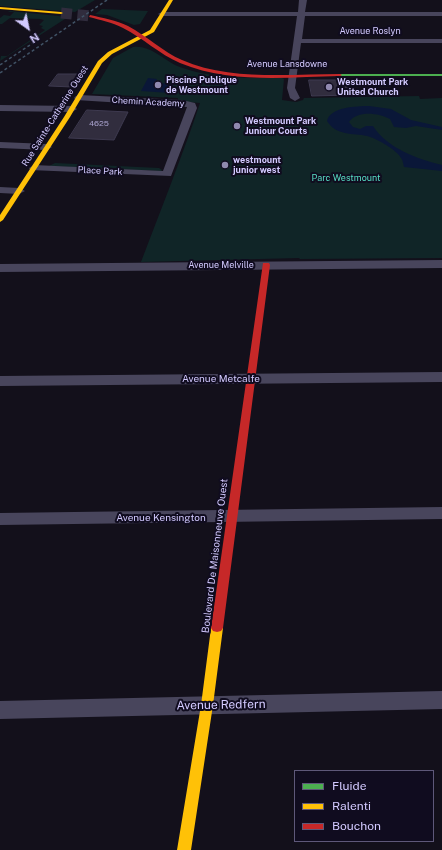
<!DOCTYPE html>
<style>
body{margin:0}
#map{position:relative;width:442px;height:850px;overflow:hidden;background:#13101b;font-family:"Public Sans",sans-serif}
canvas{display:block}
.legend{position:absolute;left:294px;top:770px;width:140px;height:72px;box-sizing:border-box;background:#100c1f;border:1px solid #5e5879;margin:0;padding:5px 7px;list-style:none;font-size:12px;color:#d3caff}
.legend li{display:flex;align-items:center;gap:8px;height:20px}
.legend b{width:20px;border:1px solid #5e5879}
.north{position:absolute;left:8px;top:8px;width:40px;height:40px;-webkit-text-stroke:3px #100c1f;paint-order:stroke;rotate:147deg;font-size:11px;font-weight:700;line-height:16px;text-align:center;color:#d3caff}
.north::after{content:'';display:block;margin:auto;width:14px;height:18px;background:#d3caff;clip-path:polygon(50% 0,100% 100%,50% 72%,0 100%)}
</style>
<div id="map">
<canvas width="442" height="850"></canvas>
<ul class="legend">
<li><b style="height:5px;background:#4caf50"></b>Fluide</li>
<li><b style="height:5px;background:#ffc107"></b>Ralenti</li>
<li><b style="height:5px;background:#c62828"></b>Bouchon</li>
</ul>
<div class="north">N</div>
</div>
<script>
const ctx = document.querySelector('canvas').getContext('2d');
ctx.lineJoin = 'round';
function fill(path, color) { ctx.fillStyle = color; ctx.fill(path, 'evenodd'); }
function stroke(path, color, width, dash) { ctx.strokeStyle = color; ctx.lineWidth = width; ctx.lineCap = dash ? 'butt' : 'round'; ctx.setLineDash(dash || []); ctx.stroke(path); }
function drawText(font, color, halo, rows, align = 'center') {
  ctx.font = font + ' "Public Sans",sans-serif'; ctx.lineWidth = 4; ctx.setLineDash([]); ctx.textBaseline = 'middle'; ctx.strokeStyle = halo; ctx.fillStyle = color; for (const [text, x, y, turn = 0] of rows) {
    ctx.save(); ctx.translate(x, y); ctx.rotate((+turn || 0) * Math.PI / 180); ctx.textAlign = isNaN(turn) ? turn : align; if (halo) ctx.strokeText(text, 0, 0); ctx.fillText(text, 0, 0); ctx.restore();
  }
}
fill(new Path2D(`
 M0,0H95L75,12L0,6Z
 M102,9L148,11L140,24L134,25L107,15L95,14Z
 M10,11L68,17L0,61L1,56H7L45,30L41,28L43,26L39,25L44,20L40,19L10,18L2,24H0V18L4,15L10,16L14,12H8Z
 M133,47C150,45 161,58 175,65C208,79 247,78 282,78L284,79L282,100L296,102L303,100L304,98L419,96L420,99L442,98V258L300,259L299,258L141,262C161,209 182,157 200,103L177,101L178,98L92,94L113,58Z
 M55,163L159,168L162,170L161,171L49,166Z`), '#102527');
fill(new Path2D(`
 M148,78L157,79L155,83L174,84L170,93L141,91Z
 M369,106L391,109L411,120L442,127V130L416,126L406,128L394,127L390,119C379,113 357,110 349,122L353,127L360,129L366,126H373C387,148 417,159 442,165V171L404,167C403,164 403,160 401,158C397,150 376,138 367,136C353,133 336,136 327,121C330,107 357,106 369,106Z`), '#0a1738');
const building = new Path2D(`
 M58,74H79L72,87L49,86Z
 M309,80H346L351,95L312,96Z
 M87,110L128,112L114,140L69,138Z`);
fill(building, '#312d3e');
stroke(building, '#3e3a50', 1);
stroke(new Path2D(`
 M61,13L90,16`), '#302c3d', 11, [11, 5.5]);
fill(new Path2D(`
 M299,0H307L305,12H442V16H305L302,39H442V43H301L295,88L300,98L295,101L290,98L287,88L297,16H162L158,14L162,12H298Z
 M79,95L182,100L195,103L197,108L171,176L30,170L29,168L34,165L163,171L187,107L76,100L74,98L76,96Z
 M0,105L72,106L77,109L72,112L0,111Z
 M0,142L47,144L52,147L47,150L0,148Z
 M0,187L19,188L25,191L19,194L0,193Z
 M442,260V268L0,272V264Z
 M442,372V382L0,386V376Z
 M442,507V519L0,525V513Z
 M442,691V709L0,719V701Z`), '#48455c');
fill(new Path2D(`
 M338,74H442V76H340L338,75Z`), '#4caf50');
fill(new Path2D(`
 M169,0H173L154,32L112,54L102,63L70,117L3,220L0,222V215L64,117L98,61L108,52L150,30Z
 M0,7L61,12L63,13L61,14L0,9Z
 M217,624L221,625L223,628L213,705L191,850H177L201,705L211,628L213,625Z`), '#ffc107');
fill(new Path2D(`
 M90,15C103,18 116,20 128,26C147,36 163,52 182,60C229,81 291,74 340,74L342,75L340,76C288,77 230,84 180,63C159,54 143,38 123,28C112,22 100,20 89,17Z
 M263,263H269L270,265L223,628L221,631L217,632L213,631L211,628Z`), '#c62828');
stroke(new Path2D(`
 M0,65L33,43
 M0,73L107,0`), '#405265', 1.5, [3, 2.5]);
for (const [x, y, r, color] of [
 [158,85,4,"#9089af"],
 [329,87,4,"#9089af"],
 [237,126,4,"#9089af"],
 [225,165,4,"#9089af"]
]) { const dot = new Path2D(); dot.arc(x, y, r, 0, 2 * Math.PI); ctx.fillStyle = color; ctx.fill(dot); stroke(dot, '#100c1f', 1.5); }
drawText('8px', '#aaa3cf', null, [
 ["4625",99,124]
]);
drawText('9px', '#d3caff', '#100c1f', [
 ["Avenue Roslyn",370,31],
 ["Avenue Lansdowne",287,64],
 ["Chemin Academy",148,102,3],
 ["Rue Sainte-Catherine Ouest",55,116,-58],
 ["Place Park",100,171,3],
 ["Avenue Melville",221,265]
]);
drawText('bold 9px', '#d3caff', '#100c1f', [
 ["Piscine Publique",166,80],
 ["de Westmount",166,90],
 ["Westmount Park",337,82],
 ["United Church",337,92],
 ["Westmount Park",245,121],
 ["Juniour Courts",245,131],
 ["westmount",233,160],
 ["junior west",233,170]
], 'left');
drawText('9px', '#57dec5', '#100c1f', [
 ["Parc Westmount",346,178]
]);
drawText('10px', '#d3caff', '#100c1f', [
 ["Avenue Metcalfe",221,379],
 ["Avenue Kensington",161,518],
 ["Boulevard De Maisonneuve Ouest",215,556,-83]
]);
drawText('12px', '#d3caff', '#100c1f', [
 ["Avenue Redfern",221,705,-1]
]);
</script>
